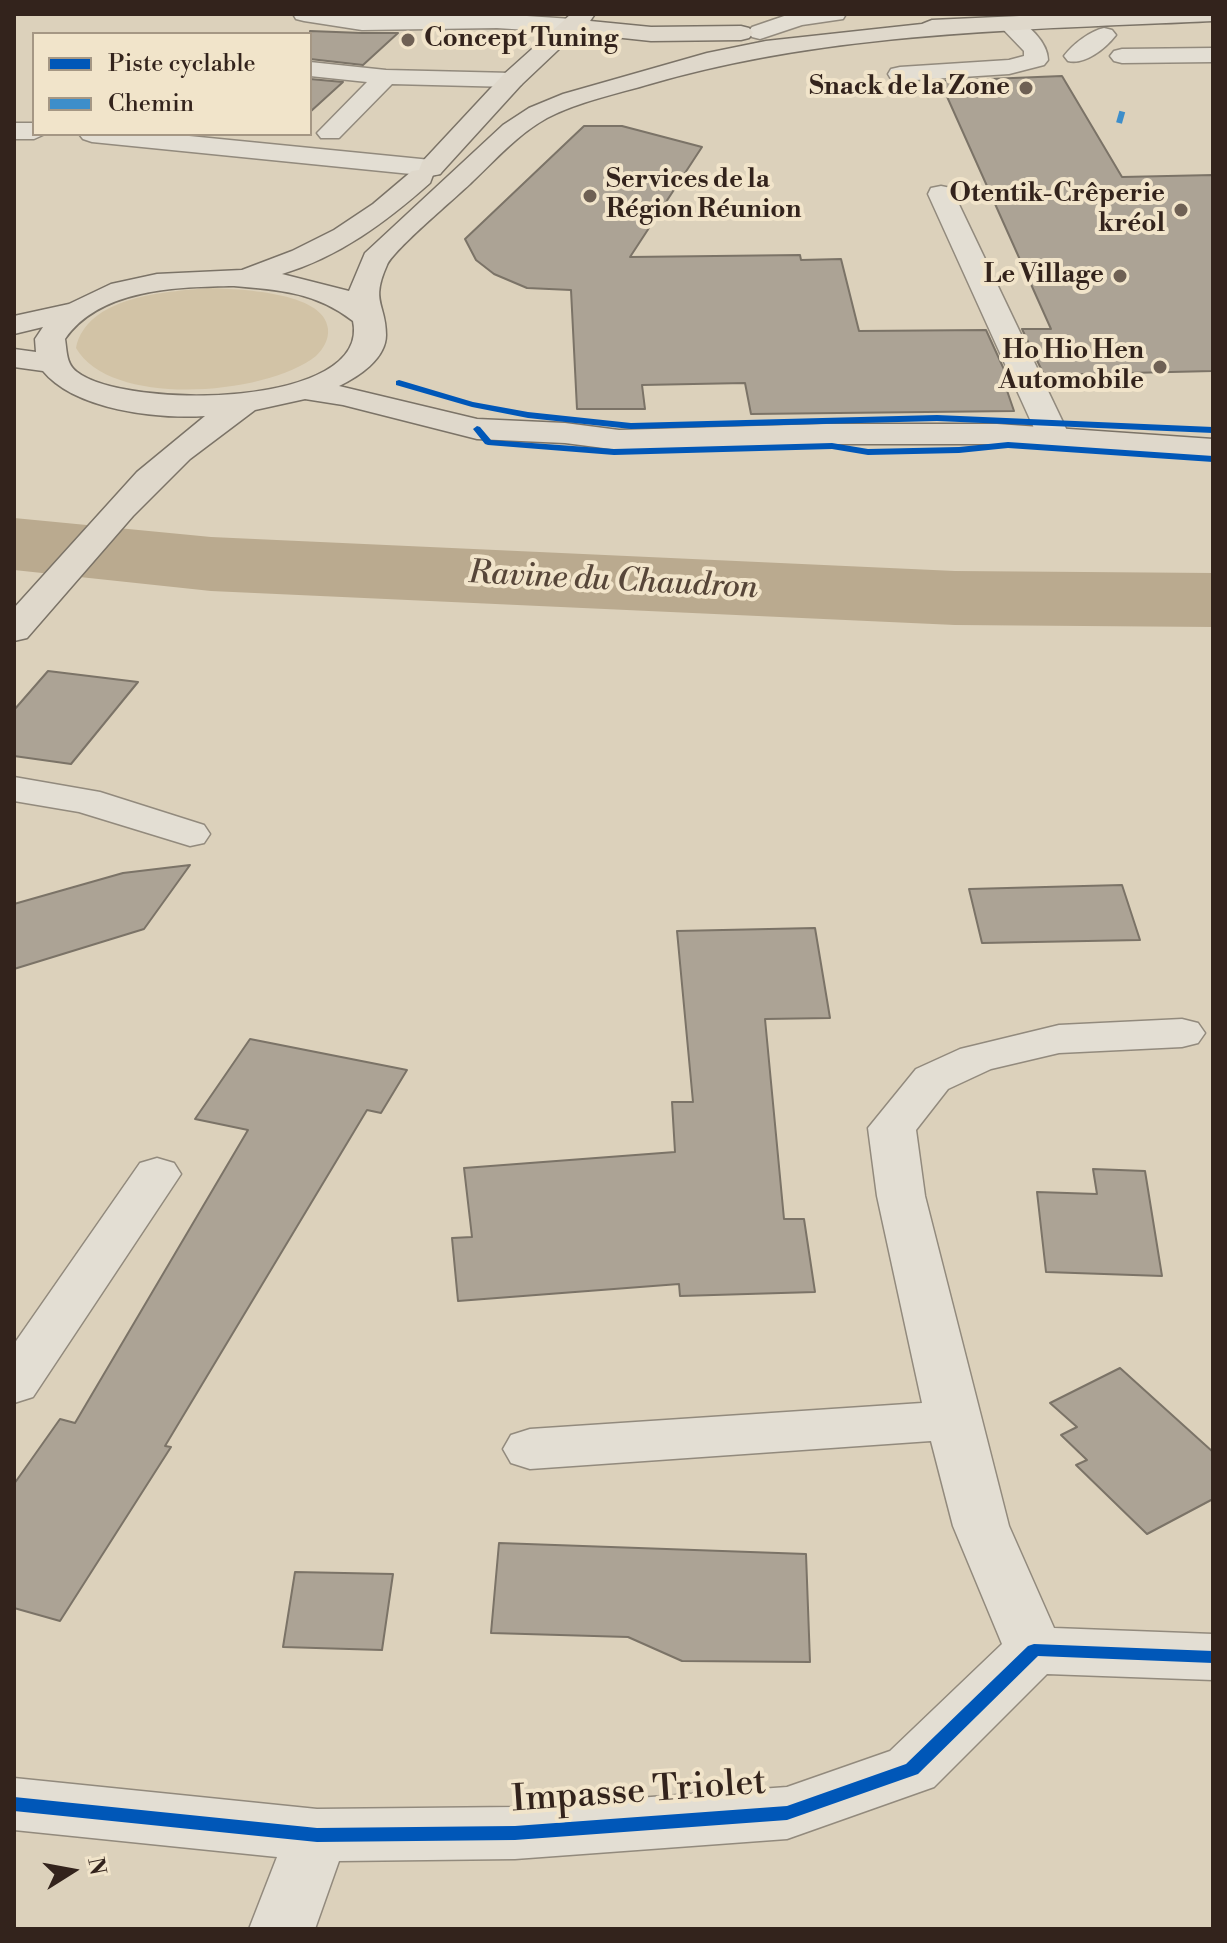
<!DOCTYPE html>
<meta charset="utf-8">
<style>
body{margin:0}
#map{position:relative;width:1227px;height:1943px;overflow:hidden;background:#dcd1bb;font-family:"Libre Bodoni",serif}
canvas{display:block}
.frame{position:absolute;inset:0;border:16px solid #33231c;pointer-events:none}
.legend{position:absolute;left:32px;top:32px;width:280px;height:104px;box-sizing:border-box;background:#f1e4ca;border:2px solid #a59784;margin:0;padding:10px 14px;list-style:none;font-size:24px;color:#33231c}
.legend li{display:flex;align-items:center;gap:16px;height:40px}
.legend b{width:40px;border:2px solid #a59784}
.north{position:absolute;left:32px;top:1831px;width:80px;height:80px;-webkit-text-stroke:6px #f1e4ca;paint-order:stroke;rotate:79deg;font-size:22px;font-weight:700;line-height:32px;text-align:center;color:#33231c}
.north::after{content:'';display:block;margin:auto;width:28px;height:36px;background:#33231c;clip-path:polygon(50% 0,100% 100%,50% 72%,0 100%)}
</style>
<div id="map">
<canvas width="1227" height="1943"></canvas>
<div class="frame"></div>
<ul class="legend">
<li><b style="height:10px;background:#0057b8"></b>Piste cyclable</li>
<li><b style="height:10px;background:#3d8eca"></b>Chemin</li>
</ul>
<div class="north">N</div>
</div>
<script>
const ctx = document.querySelector('canvas').getContext('2d');
ctx.lineJoin = 'round';
function fill(path, color) { ctx.fillStyle = color; ctx.fill(path, 'evenodd'); }
function stroke(path, color, width, dash) { ctx.strokeStyle = color; ctx.lineWidth = width; ctx.lineCap = dash ? 'butt' : 'round'; ctx.setLineDash(dash || []); ctx.stroke(path); }
function drawText(font, color, halo, rows, align = 'center') {
  ctx.font = font + ' "Libre Bodoni",serif'; ctx.lineWidth = 8; ctx.setLineDash([]); ctx.textBaseline = 'middle'; ctx.strokeStyle = halo; ctx.fillStyle = color; for (const [text, x, y, turn = 0] of rows) {
    ctx.save(); ctx.translate(x, y); ctx.rotate((+turn || 0) * Math.PI / 180); ctx.textAlign = isNaN(turn) ? turn : align; if (halo) ctx.strokeText(text, 0, 0); ctx.fillText(text, 0, 0); ctx.restore();
  }
}
fill(new Path2D(`
 M208,288C235,289 325,291 328,329C329,340 323,349 316,356C267,395 111,409 76,348C87,296 165,292 208,288Z`), '#d2c3a6');
fill(new Path2D(`
 M14,518L211,537L955,571L1213,573V627L955,625L211,591L14,570Z`), '#baaa8f');
const building = new Path2D(`
 M310,31L362,33H398L363,65L310,59Z
 M1062,76L1122,177L1213,175V371L1044,375L1022,329H1051L940,81Z
 M310,79L343,82L310,112Z
 M584,126H622L702,147L630,257L800,255L801,260L841,259L859,331L986,330L1007,376H1002L1014,411L751,414L745,383L642,385L645,409H577L571,290L527,288L494,274L476,260L465,239Z
 M48,671L138,682L71,764L14,756V710Z
 M190,865L144,929L14,969V904L123,873Z
 M1122,885L1140,940L982,943L969,889Z
 M815,928L830,1018L765,1019L784,1219H804L815,1292L680,1296L679,1284L458,1301L452,1238L472,1237L464,1168L675,1152L672,1102H693L677,931Z
 M250,1039L407,1070L381,1113L367,1110L165,1446L171,1447L60,1621L14,1608V1484L60,1419L75,1423L248,1130L195,1119Z
 M1093,1169L1145,1171L1162,1276L1046,1272L1037,1192L1097,1194Z
 M1120,1368L1213,1452V1499L1147,1534L1076,1465L1087,1460L1061,1435L1077,1427L1050,1403Z
 M499,1543L806,1554L810,1662L682,1661L628,1637L491,1633Z
 M295,1572L393,1574L382,1650L283,1647Z`);
fill(building, '#aca395');
stroke(building, '#7b7367', 2);
const minor = new Path2D(`
 M293,14H497L572,19L580,21L584,26L580,31L572,33L497,28L362,30L304,21L296,19Z
 M790,14H846L843,19L802,25L760,39L752,37L748,32L752,27Z
 M1010,17C1027,21 1048,43 1048,60L1044,65L1009,74L900,81L891,79L888,74L891,69L900,67L1009,60L1024,56V51L998,24L1002,19Z
 M1104,28L1112,30L1116,35C1105,49 1085,65 1068,61L1064,56C1073,44 1090,31 1104,28Z
 M1213,48V62L1122,63L1114,61L1110,56L1114,51L1122,49Z
 M310,62L386,70L512,73L521,75L524,80L521,85L512,87L392,84L339,138H321L317,133L367,82L310,76Z
 M14,123H34V134H45L34,139H14Z
 M79,134H169L431,160L440,162L444,168L440,174L431,176L92,142L83,139Z
 M941,186L951,188L954,194L1070,437L1065,444L1054,447L1043,444L1038,437L928,194L931,188Z
 M14,777L100,792L204,825L210,834L204,843L190,846L79,812L14,801Z
 M1182,1019L1198,1023L1205,1033L1198,1043L1182,1047L1059,1053L991,1069L948,1089L916,1130L925,1196L1009,1526L1054,1628L1213,1634V1680L1047,1674L934,1787L787,1839L515,1859L339,1861L315,1929H249L277,1857L14,1830V1778L317,1809L515,1807L787,1787L890,1751L1002,1644L953,1526L931,1441L530,1469L511,1463L503,1449L511,1435L530,1429L922,1403L877,1196L868,1128L916,1069L960,1049L1059,1025Z
 M157,1158L174,1163L181,1174L33,1397L14,1403V1344L140,1163Z`);
const major = new Path2D(`
 M571,14H595L590,21L651,27L741,26L749,28L753,33L749,38L741,40L651,41L576,33L521,85L440,174L433,175L430,183C386,222 339,257 282,274L349,291L365,253L503,125L529,108L563,94L707,53L766,41L922,24L932,20L1063,14H1213V21C1025,30 832,31 650,84C616,94 578,102 547,118C518,134 496,159 473,181C457,197 394,249 387,265C370,303 386,303 386,335C386,359 358,377 339,386L477,419L565,423L619,430L826,424H997L1213,439V459L997,444H826L619,450L565,443L477,439L343,405L305,399L255,410L190,459L133,516L27,638L14,641V608L137,472L205,416C157,419 75,410 43,371L14,367V349L36,352L35,339L43,327L14,334V316L69,304L111,284L157,274L242,270L292,251L334,230L373,204L412,171L419,170L422,162L503,75ZM234,286C280,290 315,292 353,321C372,408 126,410 77,372C66,364 67,351 65,339C100,288 179,287 234,286Z`);
stroke(minor, '#928a7d', 3);
stroke(major, '#7b7367', 3);
fill(minor, '#e3ded3');
fill(major, '#dfd8cb');
stroke(new Path2D(`
 M1119,123L1123,109`), '#3d8eca', 6, [12, 6]);
fill(new Path2D(`
 M399,380L473,402L528,412L631,423L937,415L1213,427V433L937,421L631,429L528,418L472,407L396,385V381Z
 M477,426L480,427L491,440L614,449L832,443L868,449L959,447L1008,442L1213,456V462L1008,448L959,453L868,455L832,449L614,455L488,445L485,444L473,429Z
 M1034,1644L1213,1651V1663L1038,1656L918,1774L787,1820L515,1840L317,1842L14,1811V1797L317,1828L515,1826L787,1806L906,1764L1028,1646Z`), '#0057b8');
for (const [x, y, r, color] of [
 [408,40,8,"#6e6054"],
 [1026,88,8,"#6e6054"],
 [590,196,8,"#6e6054"],
 [1181,210,8,"#6e6054"],
 [1120,276,8,"#6e6054"],
 [1160,367,8,"#6e6054"]
]) { const dot = new Path2D(); dot.arc(x, y, r, 0, 2 * Math.PI); ctx.fillStyle = color; ctx.fill(dot); stroke(dot, '#f1e4ca', 3); }
drawText('bold 26px', '#33231c', '#f1e4ca', [
 ["Concept Tuning",424,40,"left"],
 ["Snack de la Zone",1010,88],
 ["Services de la",606,181,"left"],
 ["Région Réunion",606,211,"left"],
 ["Otentik-Crêperie",1165,195],
 ["kréol",1165,225],
 ["Le Village",1104,276],
 ["Ho Hio Hen",1144,352],
 ["Automobile",1144,382]
], 'right');
drawText('italic 32px', '#574639', '#f1e4ca', [
 ["Ravine du Chaudron",613,582,3]
]);
drawText('36px', '#33231c', '#f1e4ca', [
 ["Impasse Triolet",639,1793,-4]
]);
</script>
